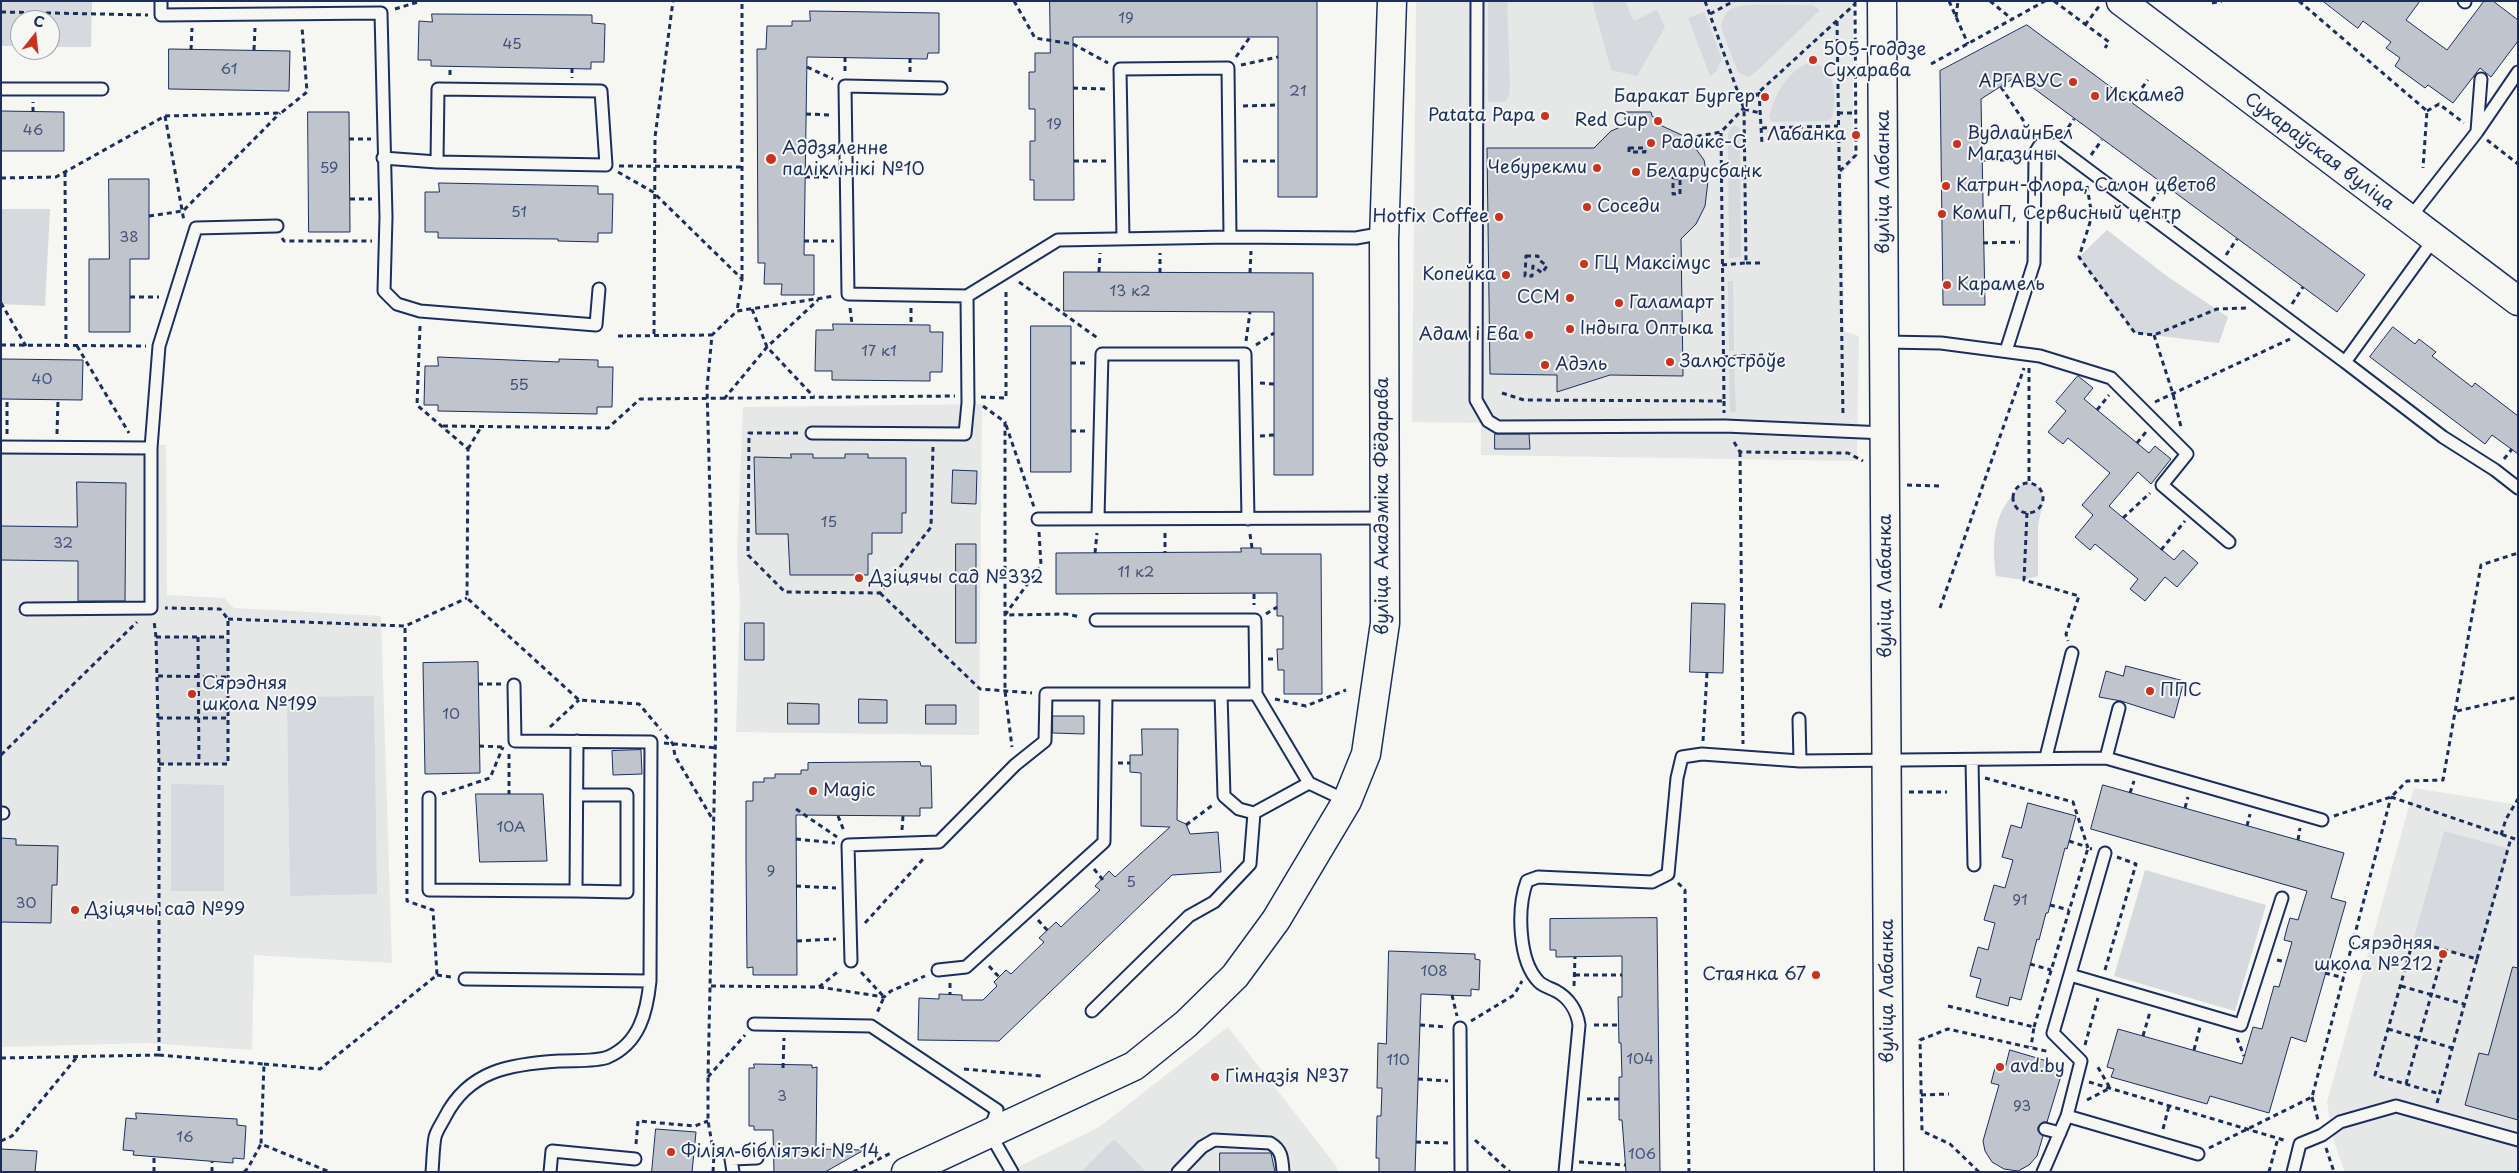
<!DOCTYPE html>
<meta charset="utf-8">
<style>
body{margin:0}
#map{position:relative;width:2519px;height:1173px;overflow:hidden;background:#f6f6f2;font-family:"Playpen Sans",sans-serif}
canvas{display:block}
.frame{position:absolute;inset:0;border:2px solid #1b2f5e;pointer-events:none}
.north{position:absolute;left:10px;top:10px;width:50px;height:50px;box-sizing:border-box;background:#f6f6f2;border:1px solid #9ea6b7;border-radius:50%;rotate:16deg;font-size:14px;font-weight:700;line-height:20px;text-align:center;color:#1b2f5e}
.north::after{content:'';display:block;margin:auto;width:18px;height:22px;background:#c8321e;clip-path:polygon(50% 0,100% 100%,50% 72%,0 100%)}
</style>
<div id="map">
<canvas width="2519" height="1173"></canvas>
<div class="frame"></div>
<div class="north">С</div>
</div>
<script>
const ctx = document.querySelector('canvas').getContext('2d');
ctx.lineJoin = 'round';
function fill(path, color) { ctx.fillStyle = color; ctx.fill(path, 'evenodd'); }
function stroke(path, color, width, dash) { ctx.strokeStyle = color; ctx.lineWidth = width; ctx.lineCap = dash ? 'butt' : 'round'; ctx.setLineDash(dash || []); ctx.stroke(path); }
function drawText(font, color, halo, rows, align = 'center') {
  ctx.font = font + ' "Playpen Sans",sans-serif'; ctx.lineWidth = 4; ctx.setLineDash([]); ctx.textBaseline = 'middle'; ctx.strokeStyle = halo; ctx.fillStyle = color; for (const [text, x, y, turn = 0] of rows) {
    ctx.save(); ctx.translate(x, y); ctx.rotate((+turn || 0) * Math.PI / 180); ctx.textAlign = isNaN(turn) ? turn : align; if (halo) ctx.strokeText(text, 0, 0); ctx.fillText(text, 0, 0); ctx.restore();
  }
}
fill(new Path2D(`
 M1416,1H1853V162L1842,174L1844,331L1859,336L1857,461L1481,455V423L1412,422Z
 M982,404L979,735L736,732L740,601L737,555L743,407Z
 M1,444L166,445L167,595L224,598L234,608L381,616L392,963L254,955L252,1050L149,1043L1,1047Z
 M2414,788L2518,805V1172H2345L2333,1139L2327,1102Z
 M1228,1027L1337,1167V1172H1008L1099,1127Z`), '#e6e7e7');
fill(new Path2D(`
 M1,1H92L91,47H50V20H20V46H1Z
 M1488,1H1507L1510,86L1509,96L1505,102H1488Z
 M1592,1H1625L1634,21L1657,10L1665,27L1637,76L1611,70Z
 M1812,5L1820,10L1755,73L1748,77L1738,72L1721,27C1723,20 1725,11 1733,8C1749,2 1793,6 1812,5Z
 M1704,12L1722,59L1716,72L1710,76L1688,18Z
 M1811,62C1836,66 1837,97 1832,118L1827,121L1772,122L1769,117C1774,96 1788,69 1811,62Z
 M1734,125L1740,129L1741,257L1729,258L1728,133Z
 M1,209H50L45,306L1,304Z
 M2107,230L2168,277L2228,317L2219,343L2135,333L2079,257Z
 M1728,281H1733L1734,351H1729Z
 M1729,361H1734L1736,412H1730Z
 M2029,483L2039,487L2044,499L2038,525V576L2024,580L1996,576C1993,554 1992,530 2003,509C2007,501 2014,494 2019,486Z
 M156,637H228V764H159Z
 M374,696L377,894L290,896L287,697Z
 M171,784L224,785V891H171Z
 M2444,831L2509,849L2477,959L2413,941Z
 M2145,870L2266,905L2235,1011L2114,976Z
 M1114,1139L1146,1172H1081Z`), '#d6d9dd');
const building = new Path2D(`
 M1050,1H1317V197H1278V37H1073L1074,200H1034V180H1030V141H1035V109H1029V72H1035V53H1050Z
 M2323,1H2420L2406,20L2447,50L2484,1H2493L2518,20V41L2491,77L2480,68L2453,103L2428,85L2425,88L2395,66L2400,58L2386,48L2391,42L2363,21L2358,28Z
 M810,11L939,13V53H928L927,59L807,57L804,255H814V295H781L782,284H764L765,263H758L757,49H766L767,26H792V21H810Z
 M432,14L592,15V23L605,24L604,62H591V69L431,66V60H418L419,21L432,22Z
 M2027,25L2365,275L2337,312L2017,76L1981,99L1985,305H1943L1940,71Z
 M169,49L290,51L289,91L169,89Z
 M1,111L64,112V151H1Z
 M308,112H349L350,232H309Z
 M1625,112H1651L1652,116L1659,120L1660,125L1688,138L1704,160L1708,181L1705,206L1696,224L1681,239L1683,376L1610,375L1557,392V375L1490,374L1487,148H1594L1611,131L1625,125Z
 M109,179H149V259H130V332H89V259H109Z
 M439,183L598,186V194H613L612,233H598V242L558,241V239L438,238V232H425V192H439Z
 M1064,272L1313,273V475H1274V312L1064,311Z
 M833,324L930,325V332H943L942,372H930V381L832,380V371H815L816,330H833Z
 M1031,326H1071V472H1031Z
 M2393,327L2415,344L2419,339L2436,352L2432,356L2472,387L2475,383L2518,416V454L2492,435L2485,444L2370,357Z
 M438,357L559,362V359L598,360V367H613L612,407H597V414L438,411V405H424L425,366H438Z
 M1,359L83,360L82,400L1,399Z
 M2078,376L2093,388L2084,399L2149,453L2155,446L2171,459L2151,484L2138,472L2109,506L2174,560L2183,550L2198,563L2177,587L2165,577L2145,601L2130,589L2138,579L2095,544L2090,550L2075,537L2093,515L2082,505L2110,473L2068,438L2063,444L2048,432L2066,411L2056,402Z
 M1495,434H1529L1530,449H1495Z
 M791,454H813V458H845V454H868V458H906V513H902V533H872V554H868V575H790L788,534H756L754,457L791,458Z
 M953,470L977,471L976,504L952,503Z
 M77,482L126,483L125,601H78V561L1,560V526L77,527Z
 M956,544H976V643H956Z
 M1241,548H1261V554H1321L1322,694H1284V670H1278L1277,649H1283V616H1277V593L1056,594V553L1241,552Z
 M1692,603L1725,604L1723,673L1690,672Z
 M745,623H764V660H745Z
 M478,662L480,773L425,774L423,663Z
 M2126,666L2184,681L2174,718L2121,701L2099,697L2106,671L2123,676Z
 M859,699L887,700V723H859Z
 M788,703L819,704V724H788Z
 M926,705H956V724H926Z
 M1053,716H1084V734L1053,733Z
 M1142,729H1178L1177,820L1186,824L1190,834L1218,832L1221,872L1172,875L999,1041L918,1040L919,998L939,999V994L962,995V1000H983L997,986L994,982L1006,970L1011,974L1044,942L1039,938L1056,922L1061,927L1100,890L1095,886L1109,871L1115,877L1170,827L1141,826V773L1130,772V755H1142Z
 M641,750L642,774L613,775L612,751Z
 M920,762L921,766H931L932,808H920V816L796,815L797,975H753V967L747,968L746,858V801H753V782H764V778H775V774H801V770H808V763Z
 M2103,785L2344,853L2331,898L2346,902L2306,1042L2291,1037L2269,1113L2210,1096L2207,1104L2111,1077L2114,1069L2107,1067L2118,1029L2242,1064L2253,1027L2262,1029L2274,986L2279,987L2292,942L2284,940L2287,928L2290,918L2298,920L2307,891L2091,829Z
 M476,794H543L547,861L480,862Z
 M2028,803L2076,816L2067,849L2065,848L2048,913H2046L2039,940L2037,939L2021,1000L2010,997L2008,1006L1976,997L1981,979L1970,976L1978,947L1988,950L1995,923L1984,920L1994,885L2005,888L2013,860L2002,857L2011,825L2021,828Z
 M1,838L16,839V845L58,846L57,885H52L51,923L1,922Z
 M1657,918L1660,1172H1626L1622,1120H1619V1077H1622L1621,1043H1619L1618,997H1622V956L1556,957V950H1550V919Z
 M1389,951L1475,954V959L1480,960L1479,990L1471,989V996L1421,994L1415,1172H1379V1158H1376L1377,1116H1381L1382,1088H1377L1378,1043L1386,1044Z
 M2513,967L2518,968V1120L2465,1105L2479,1053L2488,1055Z
 M2010,1050L2064,1066L2047,1122H2043L2038,1127V1131L2043,1136L2037,1156L2029,1165L2018,1171L2004,1169L1992,1162L1985,1151L1983,1141L1999,1085L1991,1083L1996,1064L2005,1067Z
 M754,1064L812,1065V1068L817,1067L816,1149L864,1150L825,1172H774L773,1130H754V1126H749V1068H754Z
 M136,1113L237,1119V1125L246,1126L244,1159L233,1158V1163L133,1155L134,1151L123,1150L126,1118L136,1119Z
 M656,1129L696,1132L692,1172H652Z
 M1,1149L37,1151L35,1172H1Z
 M1220,1153H1271L1275,1172H1220Z`);
fill(building, '#c0c4cd');
stroke(building, '#1b2f5e', 1);
const service = new Path2D(`
 M161,1V15L381,13L386,217L384,291L397,304L420,311L596,325L599,289
 M1477,1L1476,400L1488,421L1498,427L1725,426L1885,433
 M2464,1L2465,2
 M941,88L845,86L848,294L967,296L1058,240L1230,237L1356,238L1384,233
 M1,89H102
 M2477,131L2481,79
 M383,158L437,162L606,165L601,91L438,89L437,162
 M2409,219L2477,132L2518,72
 M1123,239L1120,69L1228,68L1230,237
 M1885,342L1941,343L2040,356L2111,378L2187,454L2162,485L2229,542
 M2006,351L2034,263L2035,153L2040,145H2055L2345,362L2434,239
 M2345,362L2443,437L2495,470L2518,488
 M812,433L965,434L968,403L967,296
 M1,447L151,448
 M1098,518L1102,354H1245L1248,519
 M1038,519L1384,518
 M26,609L151,608V448L159,346L196,228L277,226
 M1096,620H1255L1256,694
 M1221,694L1224,796L1239,809L1254,813
 M1799,719L1800,761
 M2046,757L2072,653
 M2106,758L2119,708
 M1972,760L1974,865
 M429,798V890L576,891L577,741
 M1,813H3
 M576,891L627,892V795H577
 M851,961L848,845L939,842L1015,765L1045,741L1046,694H1256L1309,783L1347,801
 M938,970L966,967L1104,842L1106,694
 M2070,975L2241,1025L2282,898
 M465,979L650,981
 M1092,1011L1189,916L1214,902L1250,864L1254,813L1309,783
 M754,1024L871,1026L997,1110L989,1132L1012,1172
 M1460,1028L1461,1172
 M2067,1116L2081,1061L2053,1033L2105,853
 M2045,1129L2060,1133
 M432,1172C433,1161 433,1148 435,1137C437,1130 442,1123 445,1117C469,1070 511,1064 559,1061C573,1060 595,1062 608,1057C640,1043 647,1011 650,981L651,742L515,741L514,685
 M550,1172L552,1151L635,1159
 M733,1172L731,1159L757,1158
 M1178,1172L1202,1147L1214,1140L1270,1143C1282,1150 1282,1158 1283,1172
 M1565,1172L1579,1025C1577,1011 1569,998 1556,991C1550,988 1543,986 1539,982C1518,961 1517,908 1527,881L1538,877L1652,882L1668,874L1677,778L1682,757L1702,754L1800,761L2106,758L2322,820
 M2043,1172L2067,1116L2198,1154
 M2293,1172L2300,1144L2322,1135L2340,1122L2396,1106L2518,1140`);
const tertiary = new Path2D(`
 M906,1172L1134,1066L1186,1024L1235,976L1276,920L1347,801L1366,754L1385,623L1384,240L1392,1`);
const secondary = new Path2D(`
 M1882,1L1889,1172
 M2121,1L2518,301`);
stroke(service, '#1b2f5e', 15);
stroke(tertiary, '#1b2f5e', 31);
stroke(secondary, '#1b2f5e', 31);
stroke(new Path2D(`
 M1014,1L1035,38L1073,44L1108,63
 M1705,1L1744,109L1746,263L1722,265
 M1949,1L1968,44
 M1990,1L2013,20
 M2054,1L2109,42L2105,48
 M2299,1L2427,111L2423,168
 M2212,3L2222,1
 M395,9L421,1
 M1,12L148,15
 M1710,14L1734,1
 M1956,17L1958,1
 M1837,21L1843,417
 M2085,25L2100,5
 M191,50L192,28
 M254,50L255,28
 M1236,57L1250,37
 M910,58V72
 M1931,64L2045,1
 M1241,65L1278,57
 M807,67L833,79
 M572,68V78
 M845,71V57
 M450,75V66
 M2001,87L2033,135
 M1073,88L1105,89
 M1759,92L1762,144
 M2131,102L2148,80
 M1243,106L1278,105
 M1744,109L1760,113
 M2427,111L2439,104L2464,123
 M33,112V102
 M1838,113H1856
 M806,114L831,115
 M165,116L184,221
 M1762,128L1838,126
 M2063,135L2074,119
 M1688,138L1721,132
 M349,139H371
 M2487,140L2518,164
 M1629,148H1645V152H1629Z
 M2091,155L2102,140
 M1982,160H2021
 M1074,161H1108
 M1243,161H1278
 M619,166L742,167
 M1840,171L1856,155L1855,1
 M65,172L66,346
 M618,172L653,192L742,279L737,311
 M805,177H832
 M1,178L56,177L165,116L281,113L307,92L302,27
 M1673,178H1680V194H1673Z
 M2087,186L2092,216L2079,257L2135,333L2154,335L2217,309L2248,308
 M350,199H372
 M2152,201L2163,185
 M149,216L183,211L280,113
 M282,238L284,241H372
 M804,241H834
 M1983,243L2020,242
 M2226,255L2237,239
 M1526,256H1538V259L1547,266L1542,273L1533,266L1532,276H1525Z
 M1746,263H1762
 M1099,272L1100,253
 M1160,273V253
 M1250,273L1251,251
 M742,279V1
 M1019,282L1099,339
 M130,297H159
 M1,303L26,346
 M2292,304L2303,287
 M850,308L852,324
 M911,308V325
 M752,309L767,347L814,397
 M420,326L417,405L468,449L467,598L579,700L639,704L661,730
 M654,334L655,137L673,1
 M2154,335L2173,394L2181,427
 M618,336L712,335
 M1246,341L1250,312
 M1,345L146,346
 M1256,345L1274,333
 M77,346L129,433
 M1723,357L1763,355
 M1071,363H1088
 M2029,368V483
 M1260,383L1274,384
 M1502,393L1524,400L1724,401L1721,132L1759,92L1855,4
 M981,397L1006,398V290
 M724,399L767,347L818,300
 M1724,401V413
 M2155,402L2290,339
 M983,406L1005,422V691L1012,747
 M2097,410L2109,395
 M1006,425L1034,507
 M443,426L608,428L640,399L955,396
 M1071,431H1085
 M798,433H749L748,555L785,592L880,593L931,527L933,447
 M7,434V399
 M57,434L58,400
 M1260,436L1274,435
 M1734,442L1740,452L1848,453L1863,461
 M2137,443L2146,432
 M468,449L481,427
 M1740,452L1743,744
 M2504,459L2512,449
 M2013 498a15 15 0 1 1 30 0a15 15 0 1 1-30 0Z
 M1907,485L1942,486
 M2027,513L2024,580L2079,596L2066,634L2068,641
 M2123,518L2150,493
 M1039,532L1041,565L1005,615L1066,614L1081,617
 M1165,533V553
 M1250,534L1252,548
 M2161,550L2185,521
 M1095,553L1097,533
 M880,593L980,689L1032,693
 M1254,594V605
 M1940,608L2024,368
 M1266,614L1277,607
 M228,619L405,626L467,598
 M156,637H228
 M198,637L199,764
 M1268,659H1278
 M158,676L228,677
 M478,684H501
 M1275,699L1306,706L1346,690
 M2457,711L2518,697
 M158,718H227
 M550,727L579,700
 M665,735L673,744L675,756L713,820
 M1703,741L1707,673
 M664,743L716,748
 M479,746L503,747
 M509,754V794
 M1,755L137,622
 M1118,763H1130
 M159,764H228V619L220,609L165,608
 M1985,778L2073,802L2088,848
 M1909,792H1947
 M2130,793L2134,781
 M442,794L490,778L503,747
 M2391,797L2518,840
 M2185,808L2188,797
 M796,809L837,837
 M838,816L844,831
 M2334,816L2391,797L2407,781L2443,780L2481,565L2518,553
 M1186,825L1214,804
 M2247,826L2250,814
 M902,830L903,816
 M2501,835L2506,819L2518,799
 M796,839L835,843
 M2298,840L2300,828
 M2069,841L2087,847
 M1094,869L1103,880
 M1678,883L1685,890L1689,1172
 M796,886L836,888
 M2050,905L2069,910
 M1038,920L1048,931
 M865,923L925,857
 M797,941L836,939
 M2477,959L2511,838
 M2277,960L2286,962
 M2030,964L2051,970
 M989,966L999,977
 M2105,970L2136,864L2117,857
 M861,972L884,997L877,1013
 M2325,973L2344,978
 M437,975L451,977
 M1575,975H1622
 M950,983V995
 M711,986L819,987L884,997L891,991L925,976
 M1574,986L1575,957
 M2401,986L2464,1004
 M819,987L840,970
 M1452,995L1457,1016
 M1948,1006L2034,1027L2031,1047
 M1471,1021L1514,995L1522,981
 M1420,1025L1447,1027
 M1594,1025H1618
 M2034,1027L2088,848L2092,849
 M2388,1029L2452,1048
 M2143,1036L2150,1012
 M2237,1038L2244,1056
 M2085,1045L2098,998
 M2194,1050L2200,1027
 M159,1055L264,1064L261,1144L330,1172
 M1,1058L159,1055V764L156,637L154,621
 M264,1064L320,1069L437,975L433,910L407,901L405,626
 M783,1068L784,1038
 M964,1069L1041,1076
 M708,1077L745,1035
 M1418,1079L1448,1081
 M2089,1082L2287,1141
 M2406,1084L2444,950
 M1921,1095L1949,1094
 M2312,1097L2318,1120
 M1587,1099H1619
 M2087,1100L2110,1088L2096,1064
 M2437,1103L2477,959L2413,941L2375,1075L2440,1094
 M2163,1129L2169,1106
 M1475,1140L1510,1172
 M1,1141L12,1136L77,1057
 M1416,1142L1448,1143
 M636,1144L638,1121L695,1126L708,1121
 M2209,1148L2312,1097L2391,797
 M2326,1148L2334,1172
 M1579,1162L1625,1165
 M154,1172V1157
 M212,1172V1162
 M244,1172L248,1168L261,1144
 M713,1172L714,1155L708,1121V1078L716,715L707,388L712,335L737,311L835,296
 M853,1172L893,1152
 M1979,1172L1950,1144L1922,1131L1920,1040L1948,1029L2050,1052
 M2269,1172L2278,1138`), '#1b2f5e', 3, [5, 4]);
stroke(service, '#f6f6f2', 11);
stroke(tertiary, '#f6f6f2', 28);
stroke(secondary, '#f6f6f2', 28);
for (const [x, y, r, color] of [
 [1813,60,5,"#c8321e"],
 [2073,82,5,"#c8321e"],
 [2095,96,5,"#c8321e"],
 [1765,97,5,"#c8321e"],
 [1545,116,5,"#c8321e"],
 [1658,121,5,"#c8321e"],
 [1856,135,5,"#c8321e"],
 [1651,143,5,"#c8321e"],
 [1957,144,5,"#c8321e"],
 [771,159,6,"#c8321e"],
 [1597,168,5,"#c8321e"],
 [1636,172,5,"#c8321e"],
 [1946,186,5,"#c8321e"],
 [1587,207,5,"#c8321e"],
 [1942,214,5,"#c8321e"],
 [1499,217,5,"#c8321e"],
 [1584,264,5,"#c8321e"],
 [1506,275,5,"#c8321e"],
 [1947,285,5,"#c8321e"],
 [1570,298,5,"#c8321e"],
 [1619,303,5,"#c8321e"],
 [1570,329,5,"#c8321e"],
 [1529,335,5,"#c8321e"],
 [1670,362,5,"#c8321e"],
 [1545,365,5,"#c8321e"],
 [859,578,5,"#c8321e"],
 [2150,691,5,"#c8321e"],
 [192,694,5,"#c8321e"],
 [813,791,5,"#c8321e"],
 [75,910,5,"#c8321e"],
 [2443,954,5,"#c8321e"],
 [1816,975,5,"#c8321e"],
 [2000,1067,5,"#c8321e"],
 [1215,1077,5,"#c8321e"],
 [671,1152,5,"#c8321e"]
]) { const dot = new Path2D(); dot.arc(x, y, r, 0, 2 * Math.PI); ctx.fillStyle = color; ctx.fill(dot); stroke(dot, '#f6f6f2', 2); }
drawText('15px', '#44547a', null, [
 ["19",1126,19],
 ["45",512,45],
 ["61",229,70],
 ["21",1298,92],
 ["19",1054,125],
 ["46",33,131],
 ["59",329,169],
 ["51",519,213],
 ["38",129,238],
 ["13 к2",1130,292],
 ["17 к1",879,352],
 ["40",42,380],
 ["55",519,386],
 ["15",829,523],
 ["32",63,544],
 ["11 к2",1136,573],
 ["10",451,715],
 ["10А",511,828],
 ["9",771,872],
 ["5",1131,883],
 ["91",2020,901],
 ["30",26,904],
 ["108",1434,972],
 ["104",1640,1060],
 ["110",1398,1061],
 ["3",782,1097],
 ["93",2022,1107],
 ["16",185,1138],
 ["106",1642,1155]
]);
drawText('18px', '#1b2f5e', '#f6f6f2', [
 ["505-годдзе",1823,50],
 ["Сухарава",1823,71],
 ["АРГАВУС",2063,82,"right"],
 ["Искамед",2105,96],
 ["Баракат Бургер",1755,97,"right"],
 ["Patata Papa",1535,116,"right"],
 ["Red Cup",1648,121,"right"],
 ["ВудлайнБел",1967,134],
 ["Магазины",1967,155],
 ["Лабанка",1846,135,"right"],
 ["Радикс-С",1661,143],
 ["Аддзяленне",782,149],
 ["паліклінікі №10",782,170],
 ["Чебурекми",1587,168,"right"],
 ["Беларусбанк",1646,172],
 ["Катрин-флора, Салон цветов",1956,186],
 ["Соседи",1597,207],
 ["КомиП, Сервисный центр",1952,214],
 ["Hotfix Coffee",1489,217,"right"],
 ["ГЦ Максімус",1594,264],
 ["Копейка",1496,275,"right"],
 ["Карамель",1957,285],
 ["ССМ",1560,298,"right"],
 ["Галамарт",1629,303],
 ["Індыга Оптыка",1580,329],
 ["Адам і Ева",1519,335,"right"],
 ["Залюстроўе",1680,362],
 ["Адэль",1555,365],
 ["Дзіцячы сад №332",869,578],
 ["Сярэдняя",202,684],
 ["школа №199",202,705],
 ["ППС",2160,691],
 ["Magic",823,791],
 ["Дзіцячы сад №99",85,910],
 ["Сярэдняя",2433,944,"right"],
 ["школа №212",2433,965,"right"],
 ["Стаянка 67",1806,975,"right"],
 ["avd.by",2010,1067],
 ["Гімназія №37",1225,1077],
 ["Філіял бібліятэкі № 14",681,1152]
], 'left');
drawText('18px', '#1b2f5e', '#f6f6f2', [
 ["Сухараўская вуліца",2319,152,37],
 ["вуліца Лабанка",1884,182,-90],
 ["вуліца Акадэміка Фёдарава",1383,506,-90],
 ["вуліца Лабанка",1886,586,-90],
 ["вуліца Лабанка",1888,991,-90]
]);
</script>
